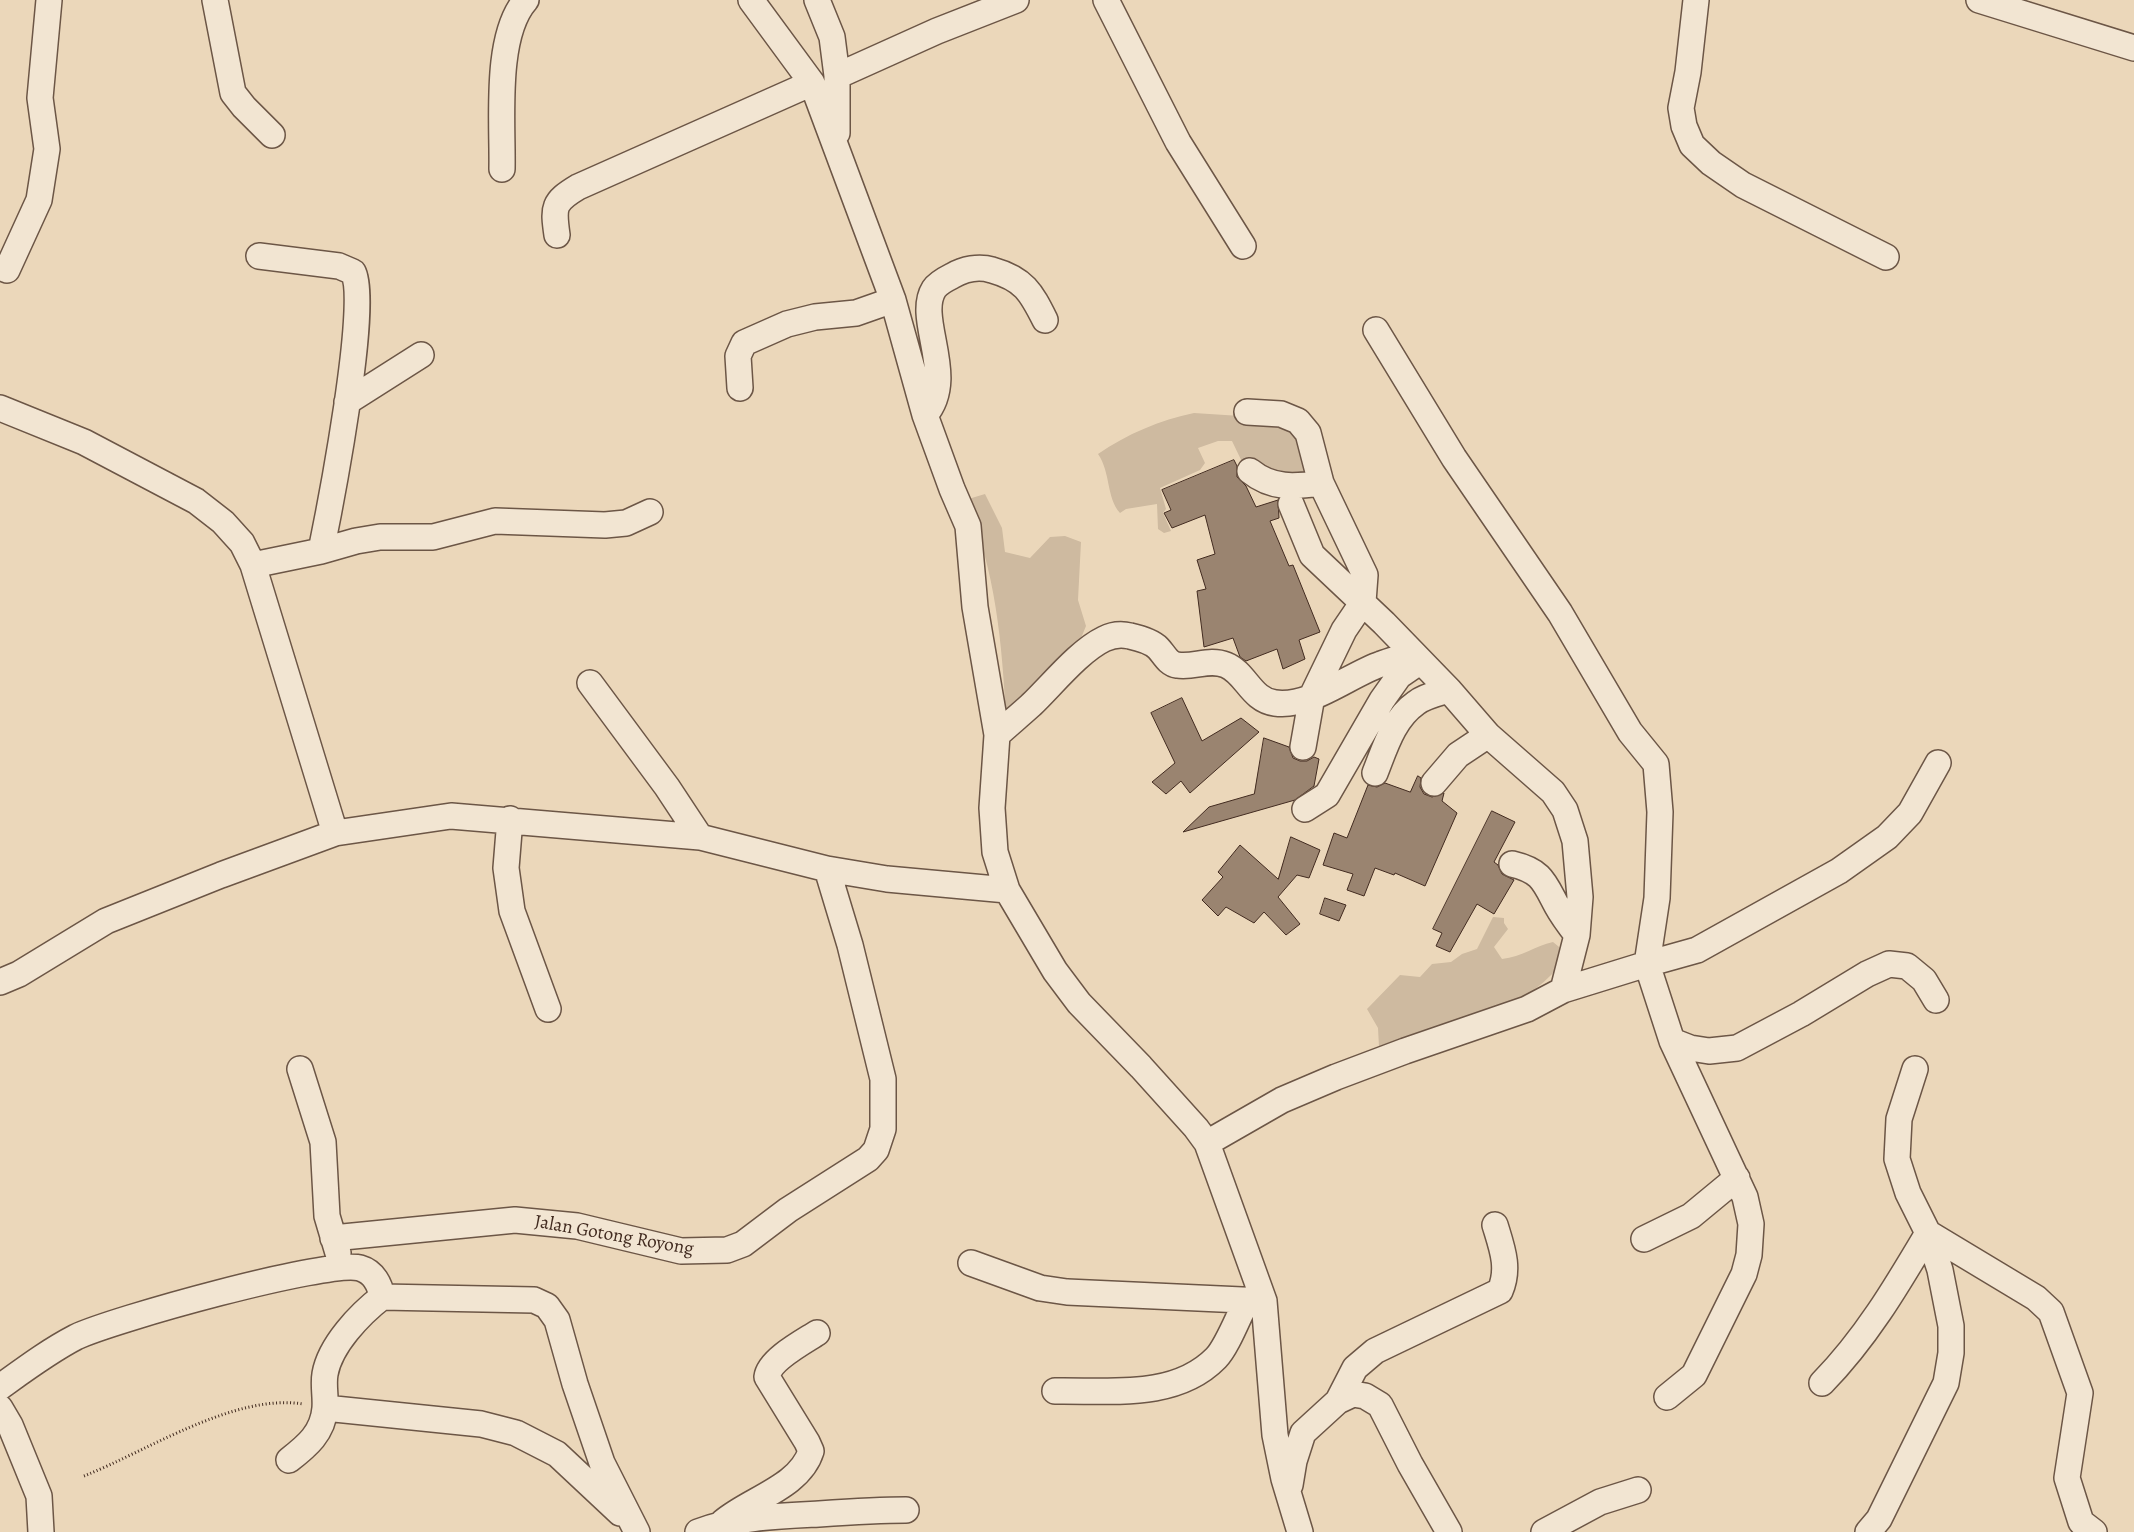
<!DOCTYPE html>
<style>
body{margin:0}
canvas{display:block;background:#ebd7ba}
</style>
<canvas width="2134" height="1532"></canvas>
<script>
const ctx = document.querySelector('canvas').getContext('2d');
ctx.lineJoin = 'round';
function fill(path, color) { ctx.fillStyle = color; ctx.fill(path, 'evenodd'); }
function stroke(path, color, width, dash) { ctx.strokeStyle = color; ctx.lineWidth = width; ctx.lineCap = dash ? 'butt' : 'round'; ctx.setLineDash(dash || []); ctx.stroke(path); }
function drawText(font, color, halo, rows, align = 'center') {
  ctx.font = font + ' Alegreya,serif'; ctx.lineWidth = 5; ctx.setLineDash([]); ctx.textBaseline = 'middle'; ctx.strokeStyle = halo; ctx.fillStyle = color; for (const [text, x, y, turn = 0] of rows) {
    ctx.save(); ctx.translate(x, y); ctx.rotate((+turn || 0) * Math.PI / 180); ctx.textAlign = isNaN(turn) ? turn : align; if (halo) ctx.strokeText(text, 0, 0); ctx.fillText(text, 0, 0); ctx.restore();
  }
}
fill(new Path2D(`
 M1194,413L1256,417L1301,430L1310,479L1245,468L1232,441H1218L1198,448L1205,463L1200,470L1160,488L1166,509L1163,513L1171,531L1164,533L1158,529L1157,504L1126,509L1120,513C1106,497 1111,473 1098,454C1127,434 1160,420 1194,413Z
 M985,494L1002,528L1005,552L1030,558L1050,537L1065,536L1081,542L1078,600L1086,626L1077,648L1006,718C1002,644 996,569 965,500Z
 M1493,917L1504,918V923L1508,929L1494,947L1502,959C1522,957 1535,946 1553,942L1564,951C1565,970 1527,997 1511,1003C1468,1021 1422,1033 1379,1047L1378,1028L1367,1009L1400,975L1420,977L1432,964L1451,962L1462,954L1477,949Z`), '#cebaa0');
const building = new Path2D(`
 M1234,460L1237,466V477L1246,486L1256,507L1278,500L1279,518L1270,521L1289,566L1293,565L1320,632L1299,640L1305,659L1283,669L1277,649L1246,661L1240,657L1233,638L1204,647L1197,591L1206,589L1197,560L1215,554L1205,515L1172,528L1164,513L1171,510L1162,490Z
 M1182,698L1202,741L1241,718L1259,732L1190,793L1181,781L1166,794L1152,782L1175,763L1151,713Z
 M1264,738L1289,747L1293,758L1300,761H1307L1314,757L1319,759L1314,786L1295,800L1183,832L1209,807L1254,794Z
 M1418,776L1421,778L1420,787L1424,794L1432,797L1444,793L1442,801L1457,813L1425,886L1395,873L1394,875L1375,868L1364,896L1347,890L1353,874L1323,865L1334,833L1347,838L1368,785L1377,787L1385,783L1410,792Z
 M1492,811L1515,822L1494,862L1498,865L1502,874L1514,880L1494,914L1477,904L1450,952L1436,946L1442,933L1433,929Z
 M1291,837L1320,850L1309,878L1297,875L1278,897L1300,924L1286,935L1264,912L1254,923L1226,907L1218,916L1202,900L1223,877L1218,872L1240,845L1278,879Z
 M1325,898L1346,905L1339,921L1320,914Z`);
fill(building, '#9a8470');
stroke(building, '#422b20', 1);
const minor = new Path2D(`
 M215,0L233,93L244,107L272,135
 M751,0L812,83L893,300L925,415L952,489L968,526L975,607L997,735L992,808L995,852L1007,890L1055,971L1079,1003L1141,1067L1196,1128L1207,1143L1264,1301L1275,1435L1284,1479L1300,1532
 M817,0L832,37L837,76
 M1106,0L1178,142L1243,246
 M1696,0L1688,72L1681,108L1684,126L1692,145L1711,163L1743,185L1886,257
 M1979,0L2134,48
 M837,133V76L937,31L1016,0
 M502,169C503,122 494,36 526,0
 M557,235C553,207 553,202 578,187L812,83
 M259,256L339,266L353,272C370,302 330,507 321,551L253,565L335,833
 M7,270L39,200L47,149L40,98L49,0
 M1376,330L1454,458L1560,613L1630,732L1656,764L1660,812L1657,898L1647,964L1697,950L1839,871L1887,837L1910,813L1938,763
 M740,388L738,356L744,343L787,324L815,317L856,313L893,300
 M347,402L421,355
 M0,408L84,442L196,501L223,522L242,543L253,565
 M1247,412L1281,414L1298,421L1308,433L1321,483L1365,575L1363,602L1344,630L1312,696L1303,747
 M925,415C958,377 915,319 934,289C938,283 946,279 952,276C964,269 979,266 992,270C1024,279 1031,292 1045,320
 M1250,471C1272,489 1295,487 1321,483
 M1291,504L1312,555L1384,623L1449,690L1488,735L1553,792L1565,810L1575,841L1580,897L1577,935L1563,990
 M321,551L356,541L380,537H433L495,521L605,525L626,523L650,512
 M590,683L667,787L700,837
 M997,735C1008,725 1020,715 1031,705C1052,685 1079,651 1104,639C1112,635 1122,634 1130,636C1139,638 1152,642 1158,648C1164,654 1168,664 1177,665C1194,668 1209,658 1226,665C1246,673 1251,700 1275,703C1310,708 1349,675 1381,664C1391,660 1402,658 1413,654
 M1375,773C1385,748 1393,719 1416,703C1425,696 1439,693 1449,690
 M1434,783L1458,755L1488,735
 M1305,809L1327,795L1382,700L1399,676L1415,665L1422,663
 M510,819L506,868L512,911L548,1009
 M1512,864C1542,871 1544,882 1557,906C1563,917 1570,926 1577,935
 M0,982L19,974L106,921L221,875L335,833L451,816L700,837L827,869L887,879L1007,890
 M1672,1041L1690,1048L1709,1051L1737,1048L1801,1014L1867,974L1889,964L1907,966L1924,980L1936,1000
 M300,1069L323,1142L327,1216L338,1253
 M1207,1143L1282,1100L1336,1077L1405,1051L1527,1009L1563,990L1647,964L1672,1041L1745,1197L1751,1224L1749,1255L1744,1274L1694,1375L1667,1397
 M333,1238L515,1220L577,1226L681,1251L727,1250L743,1244L788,1210L868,1159L876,1150L883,1129V1079L850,945L827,869
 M1644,1239L1691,1216L1737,1178
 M971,1263L1040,1288L1067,1292L1264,1301
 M1822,1383C1866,1338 1896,1287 1928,1233L2036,1298L2051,1312L2080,1393L2067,1478L2081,1522L2094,1532
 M0,1387C25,1369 49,1351 76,1337C111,1320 329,1259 360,1268C374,1272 380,1285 382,1297
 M1055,1391C1109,1390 1175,1400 1216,1358C1227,1347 1239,1315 1247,1300
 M1338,1401L1355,1368L1375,1351L1500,1291C1510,1268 1502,1248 1495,1225
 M0,1408L10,1425L39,1496L41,1532
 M325,1408L481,1424L516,1433L557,1454L620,1513
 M289,1460C307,1446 323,1433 325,1408C326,1397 323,1385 325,1374C330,1345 360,1314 382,1297L534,1300L547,1306L557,1320L575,1384L602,1463L637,1532
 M1290,1485L1294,1461L1303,1433L1338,1401L1353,1394L1365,1396L1380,1405L1410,1464L1449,1532
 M723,1522C750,1499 800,1487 811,1451L807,1442L767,1377C769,1360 803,1342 817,1333
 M698,1532C737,1517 778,1516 819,1514C848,1512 877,1510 906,1510
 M1544,1532L1600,1502L1638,1490
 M1868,1532L1879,1519L1946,1383L1951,1353V1326L1940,1270L1928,1233L1908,1193L1897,1159L1899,1119L1915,1069`);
stroke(minor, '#6c5646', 28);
stroke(new Path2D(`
 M84,1476C147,1451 235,1393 303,1404`), '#422b20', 3, [1, 2.5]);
stroke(minor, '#f2e5d2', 25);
drawText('19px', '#422b20', '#f2e5d2', [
 ["Jalan Gotong Royong",614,1236,10]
]);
</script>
